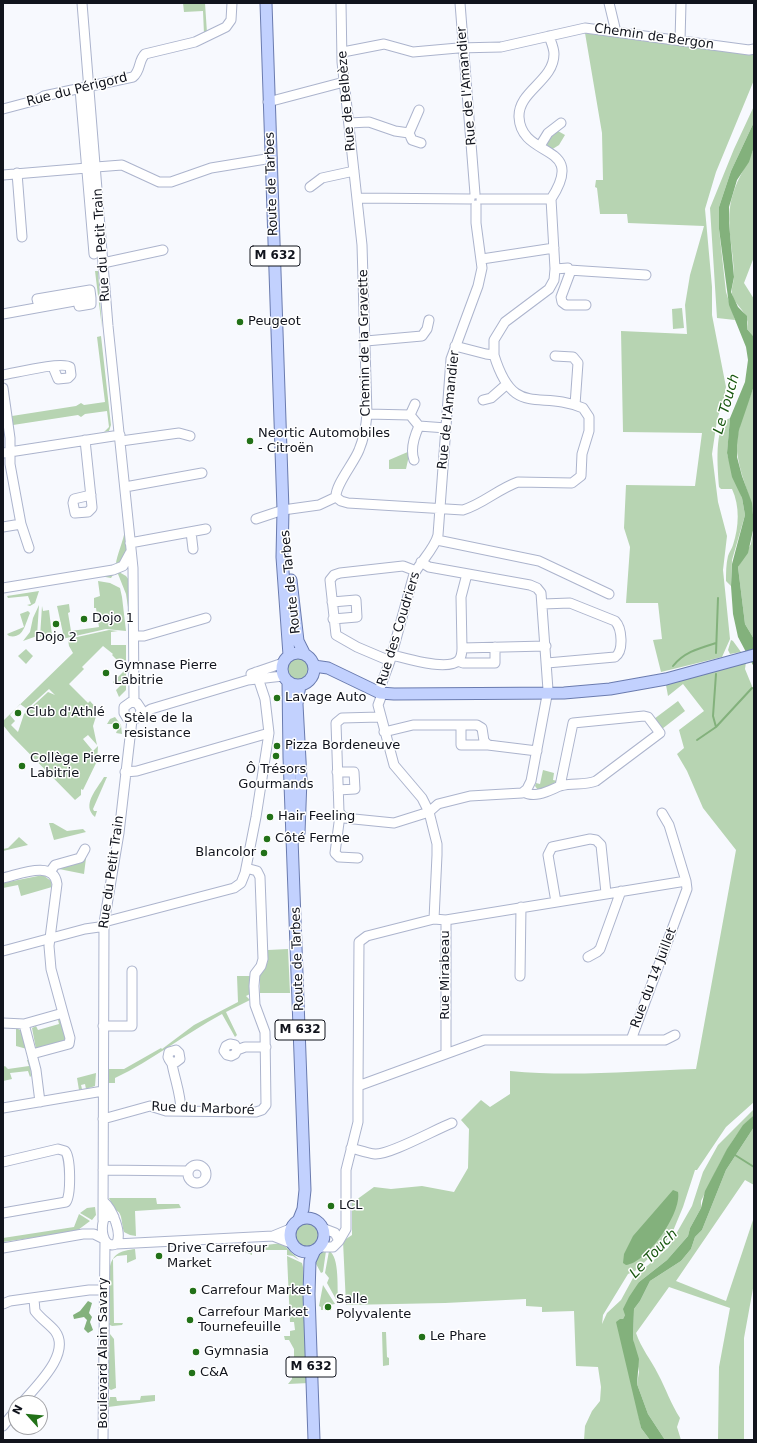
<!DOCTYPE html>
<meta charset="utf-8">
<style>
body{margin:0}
#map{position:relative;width:757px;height:1443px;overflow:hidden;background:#f7f9fe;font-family:"DejaVu Sans",sans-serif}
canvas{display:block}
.frame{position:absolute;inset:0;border:4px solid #11141d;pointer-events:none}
.north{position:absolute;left:8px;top:1395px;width:40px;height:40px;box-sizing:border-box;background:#fff;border:1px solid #a0a1a5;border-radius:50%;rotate:297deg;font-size:11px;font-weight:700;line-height:16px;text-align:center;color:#11141d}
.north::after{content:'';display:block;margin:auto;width:14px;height:18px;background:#227118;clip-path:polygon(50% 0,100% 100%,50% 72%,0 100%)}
</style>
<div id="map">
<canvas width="757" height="1443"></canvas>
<div class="frame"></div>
<div class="north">N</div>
</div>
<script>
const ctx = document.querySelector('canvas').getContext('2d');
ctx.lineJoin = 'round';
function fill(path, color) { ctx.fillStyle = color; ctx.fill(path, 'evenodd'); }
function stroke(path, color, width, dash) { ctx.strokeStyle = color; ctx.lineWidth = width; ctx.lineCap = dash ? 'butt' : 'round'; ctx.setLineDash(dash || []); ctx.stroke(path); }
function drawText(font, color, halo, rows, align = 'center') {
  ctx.font = font + ' "DejaVu Sans",sans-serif'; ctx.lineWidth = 3; ctx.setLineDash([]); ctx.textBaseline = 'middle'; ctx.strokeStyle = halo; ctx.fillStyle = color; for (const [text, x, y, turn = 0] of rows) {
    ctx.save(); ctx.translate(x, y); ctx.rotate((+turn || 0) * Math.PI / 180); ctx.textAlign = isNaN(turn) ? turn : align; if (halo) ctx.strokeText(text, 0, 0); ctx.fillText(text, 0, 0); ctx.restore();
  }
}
fill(new Path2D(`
 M183,3H205L207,33L204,34L203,11L184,12Z
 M585,33L754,55V80L716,172L705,209L712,287V315L726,387L724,398L717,420L712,454L718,502L727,536L723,570L730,639L722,657L661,672L653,640L662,639L658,603H626L630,547L624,528L626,485L695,486L702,433L623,432L621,331L687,334L685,305L690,275L704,226L628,223L627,214H600L597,188L595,187L596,180H603L602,133Z
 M754,106V122L731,171L719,207V229L726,292L735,320L717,318L710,208L734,149Z
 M558,131L565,135L559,145L551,150L547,145L548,138Z
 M754,147V257L744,283L754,299V337L747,329C747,326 748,322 747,320C745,310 734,304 732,294C731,288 734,282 734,276C734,248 724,221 733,194C738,176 749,163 754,147Z
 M95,271H98L102,328Z
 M682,308L684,328L673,329L672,309Z
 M101,336L111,425L109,431L104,432L109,427L107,411L85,414L81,417L78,415L13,425L12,416L76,406L81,403L84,405L105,402L97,337Z
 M754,386V524C753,499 742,482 738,458C733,434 746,408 754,386Z
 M730,418L727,454L742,498L745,515L732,560L731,586L726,581C726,573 726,564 728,556C729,552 732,549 733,545C739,527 740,506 732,489H721L719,487C718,471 713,424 730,418Z
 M410,451L406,469H389V460Z
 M754,526V639L745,624L738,567L751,544Z
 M125,529L128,550L125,560L109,567L116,564C116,557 124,540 125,529Z
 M119,572L126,576L129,580V614L126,594L118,574L113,575L111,578L100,576Z
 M98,581L110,583L120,588L122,597L126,631L106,629L62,639L40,637L42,606L43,611L49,610L52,635L63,633L57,606L69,604L70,612L68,613L71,631L99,627L96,608H94V598L100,596Z
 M39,591L35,603L30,606L27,605L31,604L28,596L8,598L7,596Z
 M39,605L37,636L23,641L30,632L33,618Z
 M28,611L30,613C25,624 24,639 9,636L7,634L24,627L20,614Z
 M109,630L118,631L111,632V645H126V690L119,697L116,690L122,684L119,681L115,685L113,682L126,669L112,655L113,654L103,646L82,667L84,669L69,684L88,703L90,701L98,710L93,726L97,745L88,735L83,739L93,751L98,746L97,761L83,790L81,789V795L75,800L11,735L3,725V721L73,653L69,646L68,639ZM49,689L55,695L48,692L24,714L18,732L11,725L15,721L10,715L20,704L27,709Z
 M731,640L733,641L741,652L730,654L728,650Z
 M26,649L33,656L26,664L18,656Z
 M286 669a13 13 0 1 1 26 0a13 13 0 1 1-26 0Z
 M746,662L745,669L754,691V1102L726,1127L697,1170H695L683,1207L673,1231L665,1243L635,1271L628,1274L603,1315L602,1324L607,1313L621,1300L633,1278L668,1248L692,1206L703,1172L718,1145L754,1109V1115C729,1138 717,1171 701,1201V1208L690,1228L688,1236L667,1260L639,1282L625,1315L623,1319H620L641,1428L650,1440H584L585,1426L592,1411L600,1401L601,1387L598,1367L576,1366L574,1311L542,1312V1307L526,1306V1299L445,1303L346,1305L343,1241L352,1235V1203L374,1187L391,1189L422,1186L454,1192L468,1168L469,1129L461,1120L481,1100L490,1107L510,1094V1071C571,1077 635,1071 696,1069L736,850L703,808L687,771L677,754L684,748L679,730L704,711L683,684L668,696L666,685Z
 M678,701L685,711L662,729L654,719Z
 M115,717L121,725L122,734L116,733L119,726L117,724H107L110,719Z
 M543,770L554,773L553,780L558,781L541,790H538L535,786L536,783L540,784Z
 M104,777H107L93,809L94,811H97L95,817C81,805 97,789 104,777Z
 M49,823H53L67,831L83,829L86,832L54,840Z
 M19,837L28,845L3,851V849L8,848Z
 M86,858L84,874L59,869V866Z
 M43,875L51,881L52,887L21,896L18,885L3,888V883Z
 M288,949L290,993H260V974L267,964L268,950Z
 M237,976H250V994L246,996L250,1000L226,1012L237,1035L235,1037L222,1014C185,1034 153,1060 115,1078V1083H108L109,1069H124L161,1048L162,1049L194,1025L238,1002Z
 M61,1019L68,1040L36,1049L32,1028L36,1026L38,1030L59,1024L58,1020Z
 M16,1028L22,1031L27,1049L16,1046Z
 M27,1060H30L31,1076L30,1077L28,1071L10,1073L12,1079L3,1081V1067L5,1066L8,1069L29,1066Z
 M96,1073L95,1086L86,1089L85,1084L81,1085L82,1089L79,1090L77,1078Z
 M754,1127V1185L745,1180L676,1281L726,1301L754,1217V1283L744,1338V1440H718L719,1367L730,1308L669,1287L636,1333C641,1348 651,1360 658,1374C666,1389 671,1404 680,1418L677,1427L681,1440H665L648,1414L637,1384L639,1372L633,1339L634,1309L640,1301L650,1281L681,1261L691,1249L695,1237L702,1230L726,1170Z
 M109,1198H156L157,1204H179L181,1208L135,1211L136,1236L130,1235L124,1232C121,1223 123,1212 115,1210Z
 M95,1207L96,1215L92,1220L80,1213L87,1208Z
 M79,1214L90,1221L78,1230L72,1232L3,1242V1238L74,1227Z
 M294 1235a13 13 0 1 1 26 0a13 13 0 1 1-26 0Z
 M282,1243L299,1260L293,1256L287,1255V1250H252V1255L245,1252L242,1248Z
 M135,1249L136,1259L127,1263V1255L117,1256L113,1259L114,1323H123L122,1325L112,1326L108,1324L110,1323V1266C114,1252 122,1251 135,1249Z
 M326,1251L323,1272L321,1273L315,1262L320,1252Z
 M329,1251C340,1256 337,1291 338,1303L327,1283L329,1278L325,1273Z
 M287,1256L302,1263L303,1267L309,1383L288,1384L292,1379V1358H294V1349L289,1340H285L284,1336H290V1331L295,1330L294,1322H290Z
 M323,1285L335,1304L323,1306V1310H321V1307L319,1306Z
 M382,1332H386L387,1357L389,1358V1365L383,1366Z
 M110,1334L114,1339L116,1388L111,1390L108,1388Z
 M155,1395V1401L108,1407L110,1397H116L117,1401L140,1400L141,1396Z`), '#b7d4b2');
fill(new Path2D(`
 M754,122V147L749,162L737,180L729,207V223L734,277L731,292L738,307L747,316V329L754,337V386L739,430L737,445V457L742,476L752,503L754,526L748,553L738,567L745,624L754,639V667L738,637L733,614L731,586L732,564L745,515L742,498L732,477L727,453L730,418L745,382L748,360L746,347L729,305L719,229V207L731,171Z
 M754,1115V1127L726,1170L702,1230L695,1237L691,1249L681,1261L650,1281L640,1301L634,1309L633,1339L639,1359L637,1384L648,1414L665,1440H650L641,1428L616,1322L620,1319H623L625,1315L623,1309L629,1297L639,1282L667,1260L688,1236L690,1228L701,1208L705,1191L727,1149L743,1125Z
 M673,1190L678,1192C682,1213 647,1263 626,1265L623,1263L624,1254L633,1236Z
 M88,1301L92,1303L89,1313L92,1317L90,1322L93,1330L88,1333L84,1329L87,1320L84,1317L74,1319L73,1315L80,1311Z`), '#83b17c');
stroke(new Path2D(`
 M716,653L718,598
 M673,666C684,652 700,648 716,643
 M716,727L713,716L716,674
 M697,740L716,727L752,688
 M735,1155L754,1167`), '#83b17c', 2);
const minor = new Path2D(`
 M82,3L108,326L133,568L134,702
 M460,3L475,194
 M609,3L616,32
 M680,41L681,3
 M343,52L384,44L413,52L458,48L501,47L585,28L749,50L754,49
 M80,89L94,254
 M268,102L344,82
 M3,109L37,100L44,96L133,77C141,71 138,61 145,54L195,42L226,27L231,20L232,3
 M349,123L369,122L395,131L409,133L412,140L421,143
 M409,133L419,110
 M540,146L548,133L561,123
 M96,167L122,165L159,182H171L211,168L272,158
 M17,173L22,237
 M3,175L87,168
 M310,187L322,178L354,171
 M357,198L470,199
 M481,199H551C588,142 521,160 519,117C518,91 554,81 554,54C554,48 551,42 549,36
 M482,259L554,248
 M103,263L163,250
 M555,269L568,268L569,270L646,275
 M569,270L570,273L561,297L562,302L566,305H586
 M78,300L79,306L91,304V298
 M3,314L91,298L90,290L37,299L39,307
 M366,341L422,336L427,329L429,320
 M494,355V340L505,322L549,289L554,280L555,269L551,199
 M555,356L573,357L578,363L575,405
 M3,375C15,373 62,361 70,367L71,375L68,378L58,379L53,367
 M3,388L10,438V464L21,524L3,527
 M483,400L491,398L507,384
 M367,414L410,415L419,426L446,428
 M410,415L415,404
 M85,440L92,507V508L88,512L75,513L73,503L74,499L91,495
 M121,441L179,433L190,436
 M3,453L120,435
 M414,460C410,449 414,437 419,426
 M125,487L202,473
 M336,497C335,485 354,463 359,450C364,438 366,427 367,414L362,245L342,62L341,3
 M336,497L341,501L348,503L463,510C483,504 498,489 518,482L572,483L581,476L582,454L589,431V417L583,408C539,389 514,420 494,355L486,354L455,346
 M256,519L283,510L319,505L336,497
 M21,524L29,548
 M191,532L193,549
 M437,540L539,561L609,594
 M130,543L206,529
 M421,562L429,567L530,585L537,588L541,593L548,690L531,781L527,789L522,793L470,796L438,804L429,812L422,798L394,765L378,705L381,697L380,688L390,661L414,574C421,561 435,548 438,535L451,359L478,286L482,268L476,223V205
 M3,588L113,570L123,566L130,553
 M332,602L356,600L357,617L333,619
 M543,604L570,603L615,621C622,628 624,651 615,657L547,663
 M134,636H144L206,618
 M462,648L461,597L467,574
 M392,655C405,658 448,672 459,660C462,656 462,652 462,648L546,646
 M390,661L357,647L336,635L330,580L334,575L340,573L403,566L416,571
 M458,661L463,663H495V647
 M251,674L283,663
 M140,715L141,709L137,703L131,702L124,707V713L127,718L135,719L151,709L248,680L283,676
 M644,716L648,717L660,733L596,781C584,786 572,782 560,786L573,723Z
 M380,717L342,718L336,723L339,812L344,818L394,823L429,812L437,844V855L434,919L446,920V1053
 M461,725V745H489
 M384,732L413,725H477L482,728L484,741L488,745L537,751
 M125,772L137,771L269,733
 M337,772H354L355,789L338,790
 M524,792C535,799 550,790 560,786
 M662,813L669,825L686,881
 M340,815L335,853L339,857L358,858
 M50,872L55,865L80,858L85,849
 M3,878C18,875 54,859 57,884L49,946L51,969L63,1013L24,1024L3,1023
 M556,902L548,855L552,847L590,839L596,840L601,845L606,893
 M434,919L367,936L359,942L358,1086L484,1040H631L687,889L686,881L446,920
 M3,951L85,929L99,927L108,921L234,888L241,883L245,873L256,817L269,733L265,699L256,672
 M588,957L597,952L600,949L621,891
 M520,976L521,907
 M24,1024L36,1070L40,1102
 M103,1026H132V971
 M631,1040H665L675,1035
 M237,1050L235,1045L230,1044L226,1046L224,1051L227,1055L231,1056L235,1054L237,1050L245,1047H266
 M32,1054L69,1044L70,1038L63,1013
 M172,1062H176L180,1059L179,1053L176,1050L169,1052L168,1057C169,1060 171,1062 172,1064C175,1080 181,1095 181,1111
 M3,1108L103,1091
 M103,1119L150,1106L166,1111L256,1112L262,1110L266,1105L265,1032L255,1005L254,986L255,974L261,966L263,959L260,877L257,871L246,868
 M351,1148C359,1150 367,1153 375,1154C390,1155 436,1129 452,1123
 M3,1162L58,1149L65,1151C71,1157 71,1195 66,1202L3,1213
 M188 1174a9 9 0 1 1 18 0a9 9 0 1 1-18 0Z
 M103,1170L188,1171
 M104,1202C112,1209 123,1234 116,1244C102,1250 99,1224 106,1216L114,1217
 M103,1220L104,923L119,833L132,720
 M273,1236L291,1243
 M339,1241L346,1229V1170L358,1122V1086
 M116,1244L273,1236L290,1229
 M319,1247H333L339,1241L335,1233L322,1228
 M3,1248L83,1234H94L104,1239
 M3,1304L10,1301L89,1290H104
 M22,1403C35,1387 72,1354 55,1331C49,1324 41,1319 35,1311L34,1299
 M3,1426L16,1410
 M103,1440L105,1241`);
const major = new Path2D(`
 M266,3L283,510L282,557L289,655
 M291,580L298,641L304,653
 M282 669a16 16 0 1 1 32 0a16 16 0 1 1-32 0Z
 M314,666L328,668L380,693L394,694L564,693L610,689L666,679L754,655
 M288,682L289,757L305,1190L303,1209L299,1219
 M299,833L301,779L297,704L300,685
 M290 1235a17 17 0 1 1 34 0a17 17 0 1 1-34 0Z
 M314,1440L309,1294L310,1261L315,1250`);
stroke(minor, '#acb4cd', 11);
stroke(major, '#6a7baf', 13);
stroke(minor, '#fff', 9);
stroke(major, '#c2d1fe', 11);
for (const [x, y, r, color] of [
 [240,322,4,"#227118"],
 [250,441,4,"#227118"],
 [84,619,4,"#227118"],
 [56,624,4,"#227118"],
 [106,673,4,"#227118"],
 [277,698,4,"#227118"],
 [18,713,4,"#227118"],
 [116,726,4,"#227118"],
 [277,746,4,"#227118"],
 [276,756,4,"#227118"],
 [22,766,4,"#227118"],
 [270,817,4,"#227118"],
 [267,839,4,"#227118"],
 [264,853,4,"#227118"],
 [331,1206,4,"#227118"],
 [159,1256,4,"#227118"],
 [193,1291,4,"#227118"],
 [328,1307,4,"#227118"],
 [190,1320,4,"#227118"],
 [422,1337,4,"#227118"],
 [196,1352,4,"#227118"],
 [192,1373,4,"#227118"]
]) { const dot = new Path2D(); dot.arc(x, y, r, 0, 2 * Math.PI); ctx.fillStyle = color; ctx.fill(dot); stroke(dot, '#fff', 1.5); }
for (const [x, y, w] of [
 [275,256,50],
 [300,1030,50],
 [311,1367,50]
]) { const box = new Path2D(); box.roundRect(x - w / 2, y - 10, w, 20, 3); ctx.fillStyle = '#fff'; ctx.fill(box); stroke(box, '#11141d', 1); }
drawText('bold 12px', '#11141d', null, [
 ["M 632",275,256],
 ["M 632",300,1030],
 ["M 632",311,1367]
]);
drawText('13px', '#11141d', '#fff', [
 ["Chemin de Bergon",654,37,8],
 ["Rue de l'Amandier",467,86,-95],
 ["Rue du Périgord",77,90,-14],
 ["Rue de Belbèze",347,101,-95],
 ["Route de Tarbes",272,184,-92],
 ["Rue du Petit Train",102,245,-94],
 ["Chemin de la Gravette",365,343,-91],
 ["Rue de l'Amandier",449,410,-84],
 ["Route de Tarbes",291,582,-96],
 ["Rue des Coudriers",399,629,-73],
 ["Rue du Petit Train",112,872,-82],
 ["Route de Tarbes",298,959,-92],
 ["Rue Mirabeau",446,975,-90],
 ["Rue du 14 Juillet",654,978,-69],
 ["Rue du Marboré",203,1109,2],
 ["Boulevard Alain Savary",104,1353,-90]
]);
drawText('13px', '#11141d', '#fff', [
 ["Peugeot",248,322],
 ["Neortic Automobiles",258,434],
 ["- Citroën",258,449],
 ["Dojo 1",92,619],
 ["Dojo 2",56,638,"center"],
 ["Gymnase Pierre",114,666],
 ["Labitrie",114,681],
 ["Lavage Auto",285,698],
 ["Club d'Athlé",26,713],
 ["Stèle de la",124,719],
 ["resistance",124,734],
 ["Pizza Bordeneuve",285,746],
 ["Collège Pierre",30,759],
 ["Labitrie",30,774],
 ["Ô Trésors",276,770,"center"],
 ["Gourmands",276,785,"center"],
 ["Hair Feeling",278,817],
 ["Côté Ferme",275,839],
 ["Blancolor",256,853,"right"],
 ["LCL",339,1206],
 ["Drive Carrefour",167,1249],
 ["Market",167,1264],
 ["Carrefour Market",201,1291],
 ["Salle",336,1300],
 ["Polyvalente",336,1315],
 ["Carrefour Market",198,1313],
 ["Tournefeuille",198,1328],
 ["Le Phare",430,1337],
 ["Gymnasia",204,1352],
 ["C&A",200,1373]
], 'left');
drawText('italic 14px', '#185710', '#fff', [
 ["Le Touch",727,404,-74],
 ["Le Touch",654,1254,-46]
]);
</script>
